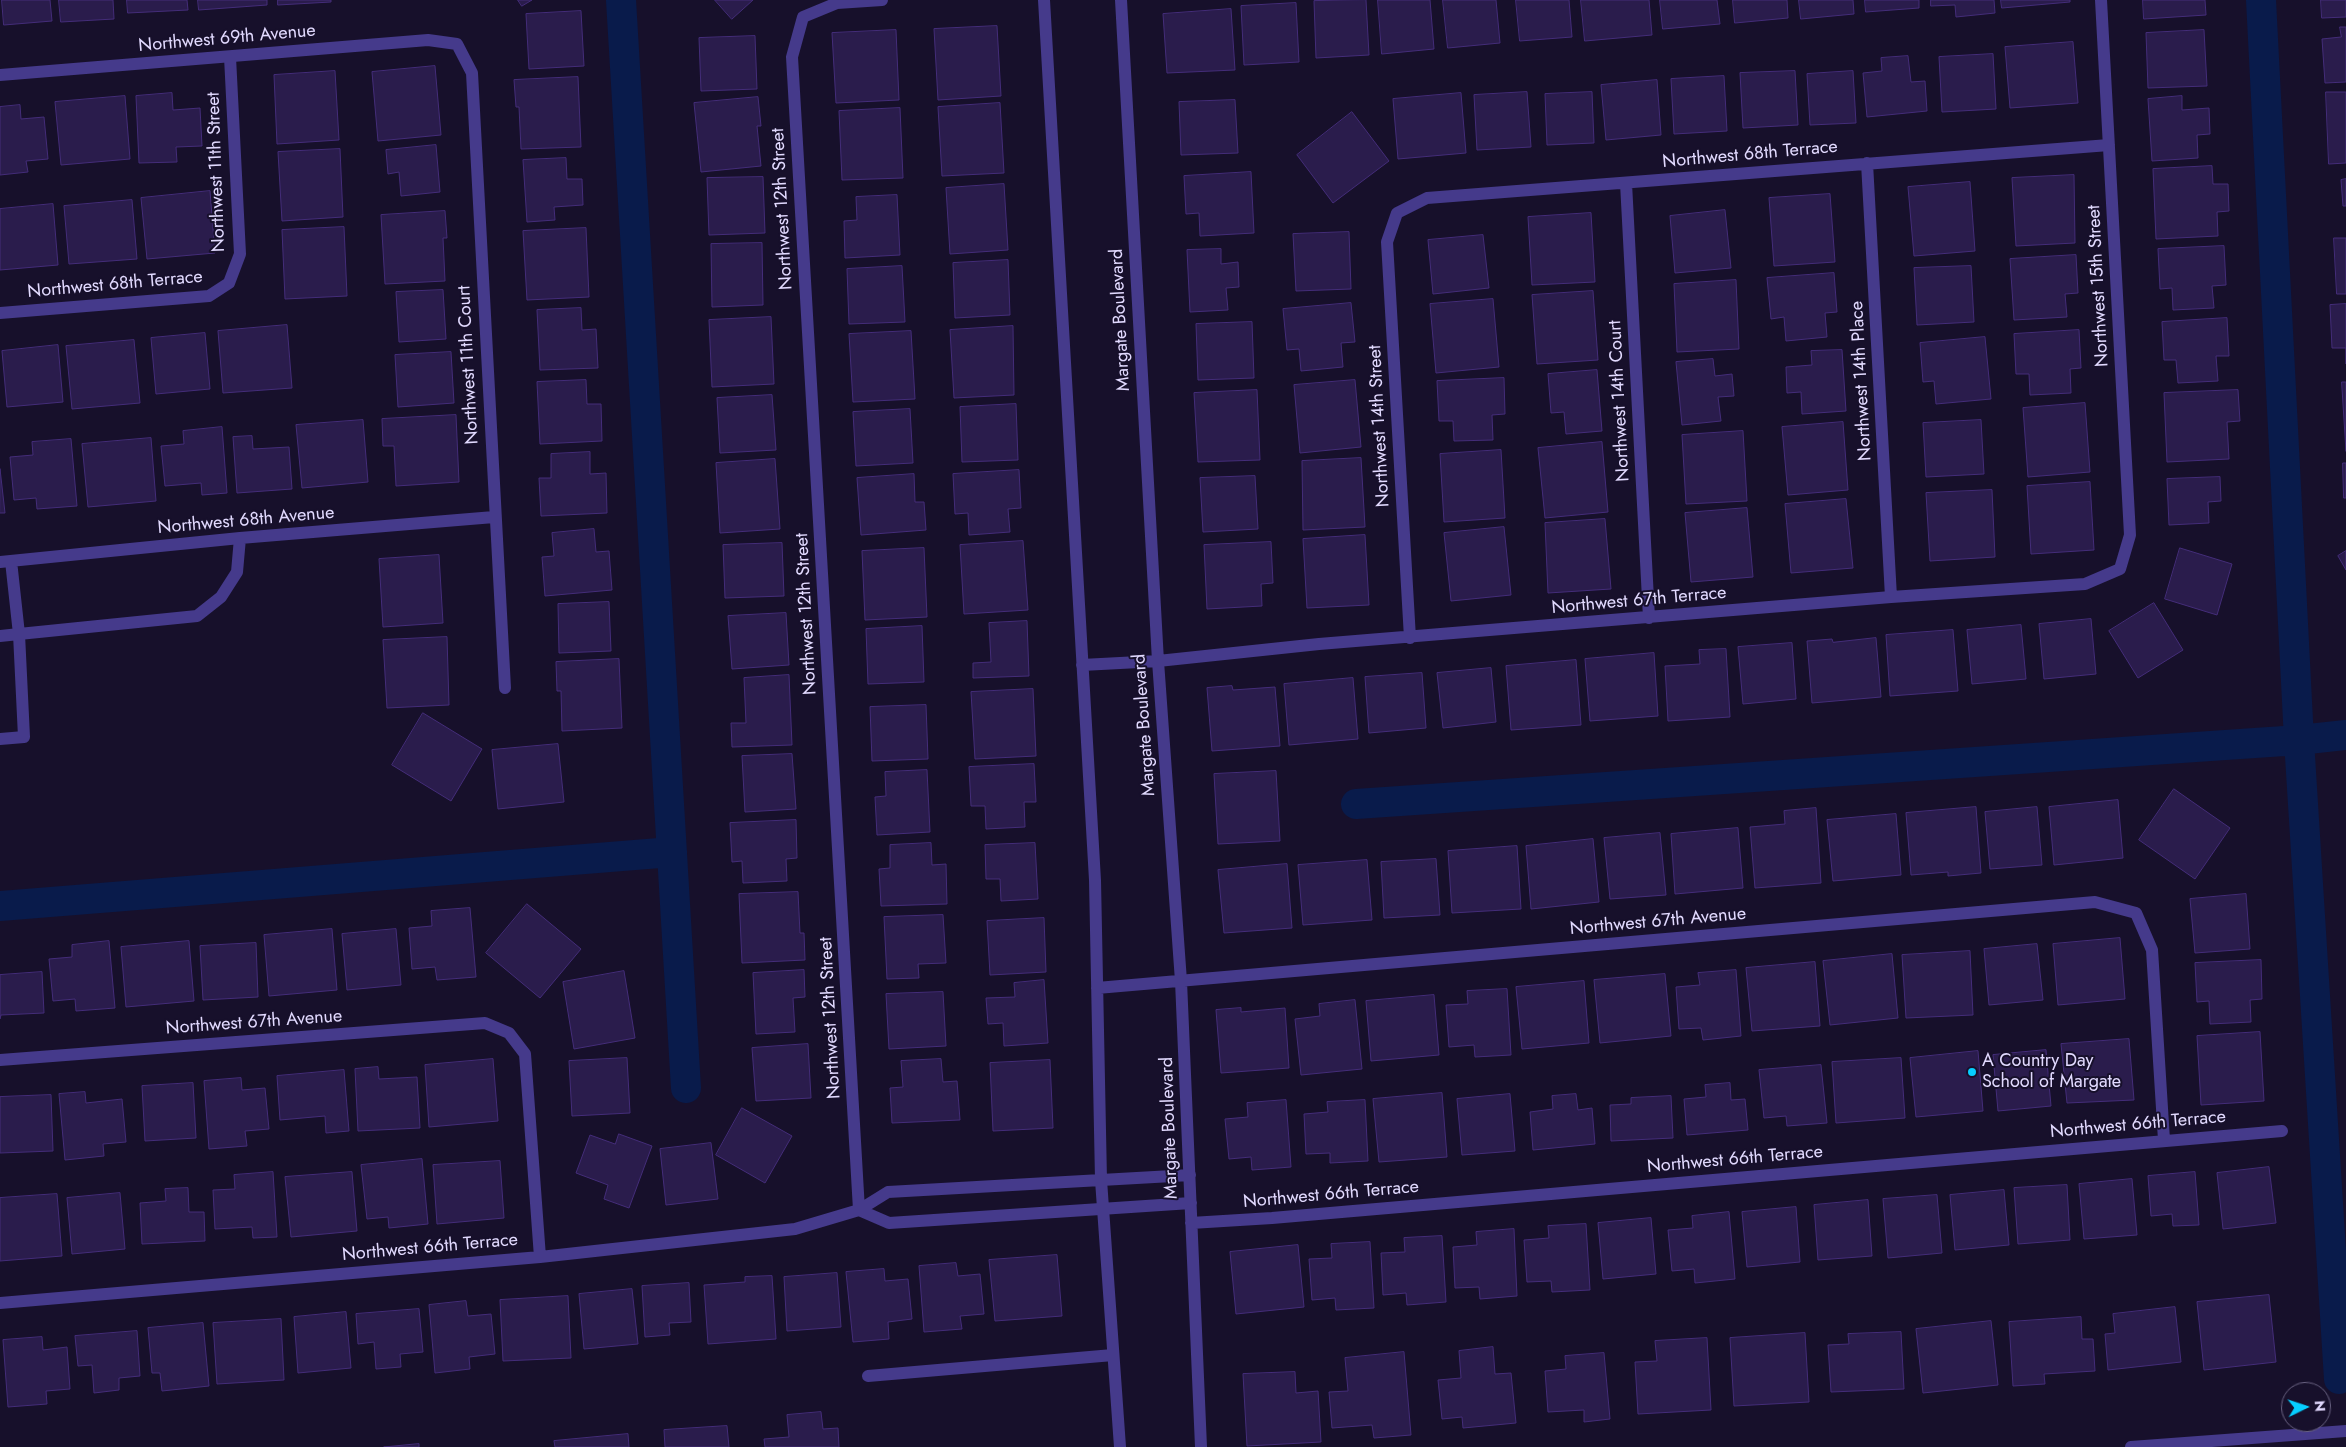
<!DOCTYPE html>
<style>
body{margin:0}
#map{position:relative;width:2346px;height:1447px;overflow:hidden;background:#17102b;font-family:Jost,sans-serif}
canvas{display:block}
.north{position:absolute;left:2281px;top:1382px;width:50px;height:50px;box-sizing:border-box;background:#17102b;border:1px solid #686180;border-radius:50%;rotate:86deg;font-size:14px;font-weight:700;line-height:20px;text-align:center;color:#e2daff}
.north::after{content:'';display:block;margin:auto;width:18px;height:22px;background:#06ceff;clip-path:polygon(50% 0,100% 100%,50% 72%,0 100%)}
</style>
<div id="map">
<canvas width="2346" height="1447"></canvas>
<div class="north">N</div>
</div>
<script>
const ctx = document.querySelector('canvas').getContext('2d');
ctx.lineJoin = 'round';
function stroke(path, color, width, dash) { ctx.strokeStyle = color; ctx.lineWidth = width; ctx.lineCap = dash ? 'butt' : 'round'; ctx.setLineDash(dash || []); ctx.stroke(path); }
function fill(path, color) { ctx.fillStyle = color; ctx.fill(path, 'evenodd'); }
function drawText(font, color, halo, rows, align = 'center') {
  ctx.font = font + ' Jost,sans-serif'; ctx.lineWidth = 4; ctx.setLineDash([]); ctx.textBaseline = 'middle'; ctx.strokeStyle = halo; ctx.fillStyle = color; for (const [text, x, y, turn = 0] of rows) {
    ctx.save(); ctx.translate(x, y); ctx.rotate((+turn || 0) * Math.PI / 180); ctx.textAlign = isNaN(turn) ? turn : align; if (halo) ctx.strokeText(text, 0, 0); ctx.fillText(text, 0, 0); ctx.restore();
  }
}
stroke(new Path2D(`
 M621,0L686,1088
 M2261,0L2299,740L2339,1379
 M1356,804L2299,740L2346,735
 M0,906L672,852`), '#091b4b', 30);
const building = new Path2D(`
 M2,0H50L52,21L4,25Z
 M59,0H113L114,19L61,22Z
 M127,0H187L188,10L128,13Z
 M198,0H267V5L199,10Z
 M278,0H331V2L278,5Z
 M518,0H532L522,6Z
 M715,0H753L732,19Z
 M1366,0L1369,55L1316,58L1314,1Z
 M1378,0H1430L1434,49L1382,54Z
 M1443,0H1496L1500,43L1448,48Z
 M1516,0H1569L1572,37L1520,41Z
 M1581,0H1649L1652,35L1585,41Z
 M1660,0H1717L1720,24L1663,29Z
 M1733,0H1787L1788,18L1735,23Z
 M1799,0H1853L1854,14L1801,19Z
 M1865,0H1919V8L1866,12Z
 M1931,0H1994L1995,13L1956,17L1955,5L1931,6Z
 M2001,0H2070V2L2002,8Z
 M2143,0H2205L2206,15L2144,19Z
 M2321,0H2346V17L2322,18Z
 M1296,3L1299,62L1244,65L1241,6Z
 M1231,9L1235,70L1167,73L1163,14Z
 M581,11L584,66L529,69L526,14Z
 M997,26L1001,96L938,100L934,29Z
 M2340,27H2346V82L2325,83L2322,39L2341,37Z
 M896,30L899,100L836,103L832,33Z
 M2204,30L2207,86L2148,88L2146,33Z
 M755,36L757,89L701,91L699,38Z
 M2073,42L2078,103L2010,108L2005,47Z
 M1993,54L1996,109L1942,112L1939,57Z
 M1908,56L1911,82L1925,81L1927,111L1867,117L1863,73L1882,71L1881,58Z
 M435,66L441,135L378,141L372,72Z
 M335,71L339,140L277,144L274,75Z
 M1795,71L1798,125L1743,128L1740,73Z
 M1853,71L1856,123L1810,125L1807,74Z
 M1724,76L1727,131L1674,134L1671,79Z
 M578,77L581,147L521,149L519,107H516L514,80Z
 M1657,80L1661,135L1606,140L1601,85Z
 M1527,92L1531,147L1477,150L1474,95Z
 M1592,92L1594,143L1547,145L1545,94Z
 M2326,92H2346V163L2329,164Z
 M172,93L173,110L200,108L202,146L176,147L177,162L139,163L136,96Z
 M1461,93L1466,153L1398,159L1393,99Z
 M125,96L130,159L61,165L55,102Z
 M2182,96V110L2209,108L2210,134L2197,135L2198,158L2152,161L2148,99Z
 M758,97L761,126H757L761,166L701,172L694,103Z
 M1235,100L1238,153L1181,155L1179,102Z
 M1000,103L1004,173L942,176L938,107Z
 M20,105L21,119L44,117L48,159L26,161L28,172L0,175V107Z
 M900,108L903,178L842,180L839,111Z
 M1352,112L1389,161L1333,203L1297,155Z
 M436,145L440,192L401,196L399,172L388,174L386,150Z
 M340,149L343,217L282,221L278,152Z
 M566,158L567,179H582L583,205L554,207L555,220L527,222L523,160Z
 M2212,166L2213,184H2228L2229,211L2217,212L2218,236L2156,239L2153,169Z
 M1251,172L1254,233L1200,236L1199,213L1186,214L1184,176Z
 M2074,175L2075,243L2016,246L2012,178Z
 M763,177L765,233L709,235L707,178Z
 M2346,179V206H2343L2341,180Z
 M1970,182L1975,251L1914,256L1908,187Z
 M1004,184L1008,250L950,254L946,188Z
 M210,191L215,253L147,259L141,198Z
 M1830,194L1835,262L1774,266L1769,198Z
 M897,195L900,255L845,258L844,221L857,220L856,197Z
 M132,200L137,259L69,264L64,206Z
 M53,204L58,265L0,270V209Z
 M1725,210L1731,268L1675,273L1670,216Z
 M445,211L447,238H443L445,281L385,284L381,215Z
 M1591,213L1595,282L1532,285L1528,217Z
 M344,227L347,296L285,299L282,230Z
 M586,228L589,297L527,300L523,231Z
 M1349,232L1351,289L1296,291L1293,234Z
 M1483,235L1489,288L1433,294L1428,240Z
 M2334,238H2346V294H2337Z
 M762,243L763,305L712,307L711,244Z
 M2224,246L2226,285L2212,286L2214,308L2173,310L2172,288L2160,289L2158,249Z
 M1221,249V264L1238,262L1239,287L1226,288L1228,310L1190,312L1187,250Z
 M2076,255L2078,293L2065,294L2067,317L2014,320L2010,259Z
 M1008,260L1010,315L955,318L953,263Z
 M902,266L905,322L849,324L847,269Z
 M1971,266L1974,322L1917,325L1914,268Z
 M1834,273L1837,312L1825,313L1827,337L1786,341L1784,317L1771,319L1767,278Z
 M1736,280L1739,349L1677,352L1674,284Z
 M443,290L446,339L399,342L396,292Z
 M1593,291L1598,360L1537,364L1532,295Z
 M1493,299L1499,367L1436,373L1430,304Z
 M1351,303L1355,342L1341,343L1343,367L1301,371L1299,349L1287,350L1283,309Z
 M2346,304V364V348H2332L2330,305Z
 M581,308L582,330L596,329L598,368L540,370L537,310Z
 M771,317L774,384L712,387L709,320Z
 M2227,318L2229,356H2216L2218,381L2178,383L2176,360H2164L2162,322Z
 M1252,322L1254,378L1198,380L1196,324Z
 M287,325L292,388L223,393L218,331Z
 M1013,326L1014,395L954,398L950,330Z
 M2079,330L2081,368L2070,369L2071,393L2030,395L2029,374H2016L2014,334Z
 M911,331L915,399L853,402L849,334Z
 M205,333L210,389L156,394L151,338Z
 M1985,337L1991,399L1936,404L1934,381L1923,382L1920,343Z
 M134,340L140,403L72,409L66,346Z
 M58,345L63,402L7,407L2,351Z
 M1842,350L1846,411L1802,414L1801,392L1787,393L1786,367L1812,365L1811,351Z
 M451,352L454,403L398,407L395,355Z
 M1713,359L1715,376L1732,374L1734,396L1718,397L1721,421L1682,425L1676,362Z
 M1597,370L1602,431L1566,434L1564,412L1551,413L1548,374Z
 M1504,378L1505,414L1492,415L1493,440L1454,441L1453,421H1439L1437,381Z
 M586,380L587,404H601L602,441L540,444L537,382Z
 M1355,380L1361,447L1300,453L1294,385Z
 M2342,382H2346V451Z
 M1257,390L1260,460L1198,462L1194,393Z
 M2238,390L2240,421L2227,422L2229,459L2167,462L2164,393Z
 M772,395L776,450L720,453L717,398Z
 M2085,403L2090,472L2028,477L2023,408Z
 M1016,404L1018,460L962,462L960,407Z
 M910,409L913,463L856,466L853,412Z
 M456,415L459,482L396,486L394,446H383L382,419Z
 M363,420L368,482L302,488L296,425Z
 M1981,420L1984,474L1926,477L1923,423Z
 M1843,422L1848,490L1788,495L1782,427Z
 M222,427L227,493L202,495L201,483L165,486L161,446L184,444L183,431Z
 M1743,431L1747,501L1686,504L1682,435Z
 M252,436L253,449L289,447L292,489L237,493L233,437Z
 M151,438L156,501L88,507L82,444Z
 M71,439L77,506L37,509L36,498L14,500L10,457L33,455L32,442Z
 M1602,442L1608,512L1545,518L1538,448Z
 M1501,450L1505,518L1444,522L1440,454Z
 M590,452V474L606,473L607,513L541,516L539,478H551V454Z
 M1361,458L1365,527L1303,530L1302,461Z
 M775,459L780,529L720,533L716,463Z
 M2343,463H2346V498H2344Z
 M0,469L5,513H0Z
 M1019,470L1021,508L1008,509L1010,532L969,535L968,513L955,514L953,474Z
 M914,474L915,502H924L926,530L861,535L857,478Z
 M1255,476L1258,529L1203,532L1200,478Z
 M2220,477L2221,501L2208,502L2209,523L2169,525L2167,479Z
 M2090,482L2094,550L2031,554L2027,486Z
 M1992,490L1995,557L1930,561L1926,493Z
 M1846,499L1853,568L1791,573L1785,504Z
 M1747,508L1753,577L1691,582L1685,513Z
 M1605,519L1611,589L1548,593L1545,523Z
 M1504,527L1511,595L1451,601L1444,533Z
 M594,529L596,552L609,551L612,590L545,596L542,557L554,556L552,533Z
 M1365,535L1369,605L1307,608L1303,539Z
 M1023,541L1028,610L964,614L960,545Z
 M1271,542L1273,583L1261,584L1262,606L1207,609L1204,545Z
 M782,543L784,596L725,598L723,545Z
 M924,548L927,617L865,620L862,551Z
 M2180,548L2232,564L2217,615L2165,599Z
 M2346,551V570L2338,556Z
 M439,555L443,623L383,627L379,559Z
 M609,602L611,651L559,653L558,604Z
 M2154,603L2183,650L2138,678L2109,631Z
 M786,613L789,665L732,669L728,616Z
 M2091,619L2096,674L2044,679L2039,624Z
 M1027,621L1029,676L973,678V663L991,662L989,623Z
 M2021,625L2026,679L1972,684L1967,630Z
 M922,626L924,682L868,684L866,629Z
 M1953,630L1958,691L1890,696L1886,635Z
 M447,637L449,705L387,708L383,640Z
 M1876,638L1881,697L1812,703L1807,641L1832,639L1833,642Z
 M1792,643L1796,699L1743,704L1738,647Z
 M1726,649L1730,717L1668,721L1665,666L1700,664L1699,650Z
 M1654,653L1658,716L1590,721L1585,659Z
 M619,659L622,728L562,731L561,691H557L556,662Z
 M1576,660L1581,725L1511,730L1506,666Z
 M1491,668L1496,722L1443,728L1437,673Z
 M1422,673L1426,728L1369,733L1365,677Z
 M789,675L792,745L732,747L731,723H746L744,678Z
 M1353,678L1358,739L1289,745L1284,684Z
 M1232,686L1233,690L1275,687L1280,746L1212,751L1207,688Z
 M1033,689L1036,756L975,759L971,692Z
 M926,705L928,759L872,761L870,707Z
 M423,713L482,749L451,801L392,765Z
 M558,744L564,802L498,809L492,750Z
 M792,754L796,809L745,812L742,756Z
 M1034,764L1036,802H1024L1025,827L986,829L985,806H971L969,767Z
 M927,770L930,832L877,835L875,797L886,796L885,772Z
 M1276,771L1280,841L1218,844L1214,774Z
 M2174,789L2230,828L2195,879L2139,840Z
 M2118,800L2123,858L2054,865L2049,807Z
 M1976,807L1981,873L1948,876V872L1911,875L1906,813Z
 M2037,807L2042,865L1990,869L1985,812Z
 M1816,808L1821,883L1755,888L1750,827L1785,824L1784,811Z
 M1896,814L1901,875L1833,881L1827,820Z
 M796,820L797,858L786,859L787,881L743,883L742,861L732,862L730,823Z
 M1738,828L1743,888L1675,894L1671,834Z
 M1660,833L1666,895L1610,899L1604,838Z
 M1593,839L1599,902L1531,909L1526,846Z
 M931,843L932,865L946,864L947,904L881,906L879,869L890,868V845Z
 M1035,843L1038,899L1001,901L1000,879H986L985,845Z
 M1517,846L1521,909L1452,913L1448,851Z
 M1436,859L1440,915L1384,918L1381,862Z
 M1367,860L1372,920L1303,925L1298,865Z
 M1287,864L1292,928L1224,933L1218,870Z
 M798,892L800,933H804L805,960L742,963L739,894Z
 M2246,894L2250,949L2195,953L2190,899Z
 M527,904L581,949L540,998L486,953Z
 M470,908L476,977L437,980L435,967L412,969L409,928L432,926L431,911Z
 M943,915L946,963L918,964L919,978L887,979L884,917Z
 M1044,918L1046,972L990,975L987,921Z
 M332,929L337,990L269,996L264,935Z
 M396,929L401,985L347,990L342,934Z
 M2120,938L2125,999L2058,1005L2053,944Z
 M109,941L115,1008L76,1011L75,999L53,1001L49,959L72,957V945Z
 M189,941L194,1001L126,1007L121,947Z
 M256,943L258,997L203,1000L200,946Z
 M2037,944L2043,1000L1989,1005L1984,949Z
 M1970,951L1973,1015L1906,1018L1902,955Z
 M1892,954L1898,1018L1830,1025L1823,961Z
 M2261,960L2262,999L2250,1000L2251,1022L2210,1024L2209,1001L2197,1002L2195,963Z
 M1815,962L1820,1026L1752,1031L1746,968Z
 M804,970L805,997L793,998L795,1032L756,1034L753,973Z
 M1736,970L1741,1036L1703,1040L1701,1028L1679,1029L1676,987L1700,985L1698,973Z
 M624,971L635,1038L574,1049L563,982Z
 M42,972L44,1013L1,1015L0,1019V975Z
 M1665,974L1671,1036L1600,1043L1594,980Z
 M1044,980L1048,1043L1004,1046L1003,1023L988,1024L986,998L1015,997L1014,983Z
 M1584,981L1589,1043L1522,1049L1516,987Z
 M1507,989L1511,1055L1475,1057L1474,1045L1449,1047L1446,1005L1468,1004L1467,991Z
 M943,992L946,1046L889,1049L886,994Z
 M1434,995L1439,1055L1371,1061L1366,1001Z
 M1355,1000L1362,1069L1301,1075L1295,1019L1320,1016L1319,1004Z
 M1241,1008V1012L1285,1008L1289,1068L1221,1073L1216,1010Z
 M2260,1032L2264,1101L2201,1105L2197,1036Z
 M2129,1039L2134,1100L2067,1103L2061,1044Z
 M808,1044L811,1098L756,1101L752,1048Z
 M2046,1050L2051,1106L1998,1111L1993,1055Z
 M1978,1051L1983,1111L1916,1117L1910,1058Z
 M627,1058L630,1113L572,1116L569,1061Z
 M1901,1058L1905,1118L1836,1123L1832,1062Z
 M493,1059L498,1121L429,1127L425,1065Z
 M941,1059L943,1082L957,1081L960,1120L892,1123L890,1088L903,1087L901,1061Z
 M1050,1060L1053,1128L993,1131L990,1063Z
 M1821,1065L1827,1123L1787,1126L1786,1116L1764,1118L1759,1070Z
 M378,1067L379,1079L417,1077L420,1128L358,1131L355,1069Z
 M344,1070L349,1131L326,1133L325,1116L280,1120L277,1076Z
 M241,1078L242,1090L265,1088L269,1129L245,1131L247,1146L209,1149L204,1081Z
 M193,1083L196,1138L145,1141L142,1086Z
 M1730,1083L1731,1100L1745,1099L1748,1130L1687,1135L1684,1099L1706,1097L1705,1085Z
 M85,1092L86,1103L122,1099L126,1142L103,1144L104,1156L65,1160L59,1094Z
 M1442,1093L1447,1157L1379,1162L1373,1099Z
 M1510,1094L1515,1151L1462,1155L1457,1099Z
 M1576,1094L1578,1110L1592,1108L1595,1144L1533,1150L1530,1112L1553,1109L1552,1096Z
 M51,1095L53,1151L0,1153V1097Z
 M1671,1096L1673,1138L1611,1141L1610,1105L1631,1104V1098Z
 M1286,1100L1291,1167L1252,1170L1251,1157L1229,1159L1225,1119L1248,1117L1247,1103Z
 M1365,1100L1368,1161L1330,1163V1153L1306,1154L1304,1114L1328,1112L1327,1102Z
 M742,1108L792,1136L765,1183L716,1155Z
 M619,1134L652,1146L629,1208L604,1199L608,1185L576,1173L590,1135L615,1144Z
 M711,1143L718,1199L666,1205L660,1149Z
 M422,1159L428,1224L389,1228L388,1217L367,1219L361,1165Z
 M500,1161L504,1218L437,1224L433,1165Z
 M2269,1167L2276,1223L2223,1229L2217,1173Z
 M273,1172L277,1237L253,1238L252,1227L215,1229L213,1190L235,1189L234,1175Z
 M352,1172L357,1231L291,1237L285,1177Z
 M2195,1172L2199,1225L2173,1226L2172,1214L2151,1216L2148,1176Z
 M2132,1179L2137,1235L2084,1239L2079,1184Z
 M2067,1185L2070,1240L2018,1244L2014,1188Z
 M188,1188L189,1212H204L205,1241L142,1244L140,1203L166,1201L165,1189Z
 M2004,1190L2009,1245L1955,1250L1950,1195Z
 M120,1193L125,1249L72,1254L67,1198Z
 M57,1194L62,1256L0,1261V1198Z
 M1937,1195L1942,1253L1888,1258L1883,1199Z
 M1868,1200L1872,1256L1818,1260L1814,1205Z
 M1796,1207L1800,1262L1747,1267L1742,1212Z
 M1729,1212L1735,1279L1695,1283L1694,1269L1672,1271L1668,1230L1693,1228L1692,1216Z
 M1651,1218L1656,1274L1603,1279L1598,1223Z
 M1586,1224L1590,1290L1552,1292L1551,1281L1527,1282L1524,1240L1549,1238L1548,1226Z
 M1514,1229L1517,1296L1480,1299L1479,1287L1455,1288L1453,1247L1477,1245L1476,1232Z
 M1442,1236L1446,1302L1407,1305L1406,1293L1383,1295L1381,1253L1405,1252L1404,1238Z
 M1370,1242L1374,1308L1336,1310L1335,1298L1312,1300L1309,1259L1332,1258L1331,1244Z
 M1298,1245L1304,1307L1236,1314L1230,1252Z
 M1057,1255L1062,1316L995,1321L989,1260Z
 M956,1263L958,1276L980,1274L984,1314L960,1316L962,1329L924,1332L919,1266Z
 M884,1269L885,1281L908,1279L912,1319L888,1322L889,1339L853,1342L846,1272Z
 M837,1273L841,1327L787,1331L784,1277Z
 M772,1276L776,1339L708,1344L704,1285L745,1282V1277Z
 M689,1283L691,1322L669,1323L670,1335L645,1337L642,1286Z
 M632,1289L638,1344L584,1349L579,1294Z
 M2269,1295L2276,1362L2204,1370L2197,1302Z
 M568,1296L571,1358L503,1361L500,1300Z
 M466,1301L468,1316L491,1314L495,1354L469,1357L470,1369L435,1373L429,1305Z
 M2175,1307L2181,1362L2108,1370L2105,1334L2115,1333L2113,1314Z
 M419,1309L423,1352L400,1354L401,1367L376,1369L374,1342L358,1344L356,1314Z
 M346,1312L351,1368L298,1373L294,1317Z
 M2081,1317L2082,1339H2093L2095,1371L2044,1374L2045,1384L2013,1386L2009,1322Z
 M281,1319L284,1380L217,1384L213,1323Z
 M1991,1321L1998,1385L1923,1393L1916,1329Z
 M203,1323L209,1386L162,1391L160,1373H152L148,1328Z
 M137,1331L140,1376L119,1378V1390L94,1393L92,1365L78,1366L75,1336Z
 M1901,1332L1904,1389L1831,1392L1828,1345L1849,1344L1848,1334Z
 M1805,1333L1809,1402L1734,1406L1730,1338Z
 M42,1337L43,1350L67,1347L70,1389L46,1391L47,1404L8,1407L3,1340Z
 M1707,1338L1711,1410L1638,1414L1635,1362L1657,1361L1655,1341Z
 M1493,1347L1495,1374L1511,1373L1516,1423L1463,1428L1462,1417L1442,1419L1438,1380L1461,1378L1459,1351Z
 M1404,1352L1411,1435L1374,1438L1372,1425L1332,1428L1329,1392L1348,1391L1345,1358Z
 M1604,1353L1610,1419L1584,1422V1410L1548,1412L1545,1371L1566,1369L1565,1356Z
 M1295,1372L1296,1393L1318,1391L1321,1442L1247,1446L1243,1374Z
 M821,1412L823,1429L838,1428L839,1447H765L764,1439L789,1437L787,1415Z
 M727,1426L729,1447H665L664,1430Z
 M628,1434L629,1447H555L554,1441Z
 M419,1444V1447H384Z`);
fill(building, '#2a1c4c');
stroke(building, '#442d79', 1);
stroke(new Path2D(`
 M1044,0L1095,880L1101,1180L1120,1447
 M1121,0L1158,661L1181,981L1201,1447
 M0,75L428,40L457,44L472,73L505,688
 M1867,163L1891,597
 M1626,183L1649,618
 M0,313L209,296L229,283L240,254L230,57
 M0,562L240,538L494,517
 M0,636L19,634L11,561
 M1410,638L1387,242L1397,213L1427,198L2109,145
 M1082,665L1158,661L1319,644L1891,597L2085,584L2120,569L2130,535L2101,0
 M0,739L24,737L19,634L197,616L221,597L237,572L240,538
 M1097,988L2095,902L2136,913L2152,950L2164,1140
 M0,1060L485,1023L509,1033L525,1054L540,1257
 M859,1210L792,57L803,17L837,3L882,0
 M859,1210L889,1223L1191,1203
 M1191,1223L1272,1218L2282,1131
 M0,1303L540,1257L795,1229L859,1210L888,1192L1190,1175
 M868,1376L1113,1355
 M2131,1447L2346,1431`), '#453a8b', 12);
for (const [x, y, r, color] of [
 [1972,1072,5,"#06ceff"]
]) { const dot = new Path2D(); dot.arc(x, y, r, 0, 2 * Math.PI); ctx.fillStyle = color; ctx.fill(dot); stroke(dot, '#17102b', 2); }
drawText('18px', '#e2daff', '#17102b', [
 ["Northwest 69th Avenue",227,39,-5],
 ["Northwest 68th Terrace",1750,155,-5],
 ["Northwest 11th Street",217,172,-92],
 ["Northwest 12th Street",783,209,-93],
 ["Northwest 68th Terrace",115,285,-5],
 ["Northwest 15th Street",2099,286,-93],
 ["Margate Boulevard",1121,320,-93],
 ["Northwest 11th Court",469,365,-93],
 ["Northwest 14th Place",1862,381,-93],
 ["Northwest 14th Court",1620,401,-93],
 ["Northwest 14th Street",1380,426,-93],
 ["Northwest 68th Avenue",246,521,-5],
 ["Northwest 67th Terrace",1639,601,-5],
 ["Northwest 12th Street",807,614,-93],
 ["Margate Boulevard",1145,725,-94],
 ["Northwest 67th Avenue",1658,922,-5],
 ["Northwest 12th Street",831,1018,-93],
 ["Northwest 67th Avenue",254,1023,-4],
 ["Northwest 66th Terrace",2138,1125,-5],
 ["Margate Boulevard",1170,1128,-92],
 ["Northwest 66th Terrace",1735,1160,-5],
 ["Northwest 66th Terrace",1331,1195,-5],
 ["Northwest 66th Terrace",430,1248,-5]
]);
drawText('18px', '#e2daff', '#17102b', [
 ["A Country Day",1982,1062],
 ["School of Margate",1982,1083]
], 'left');
</script>
